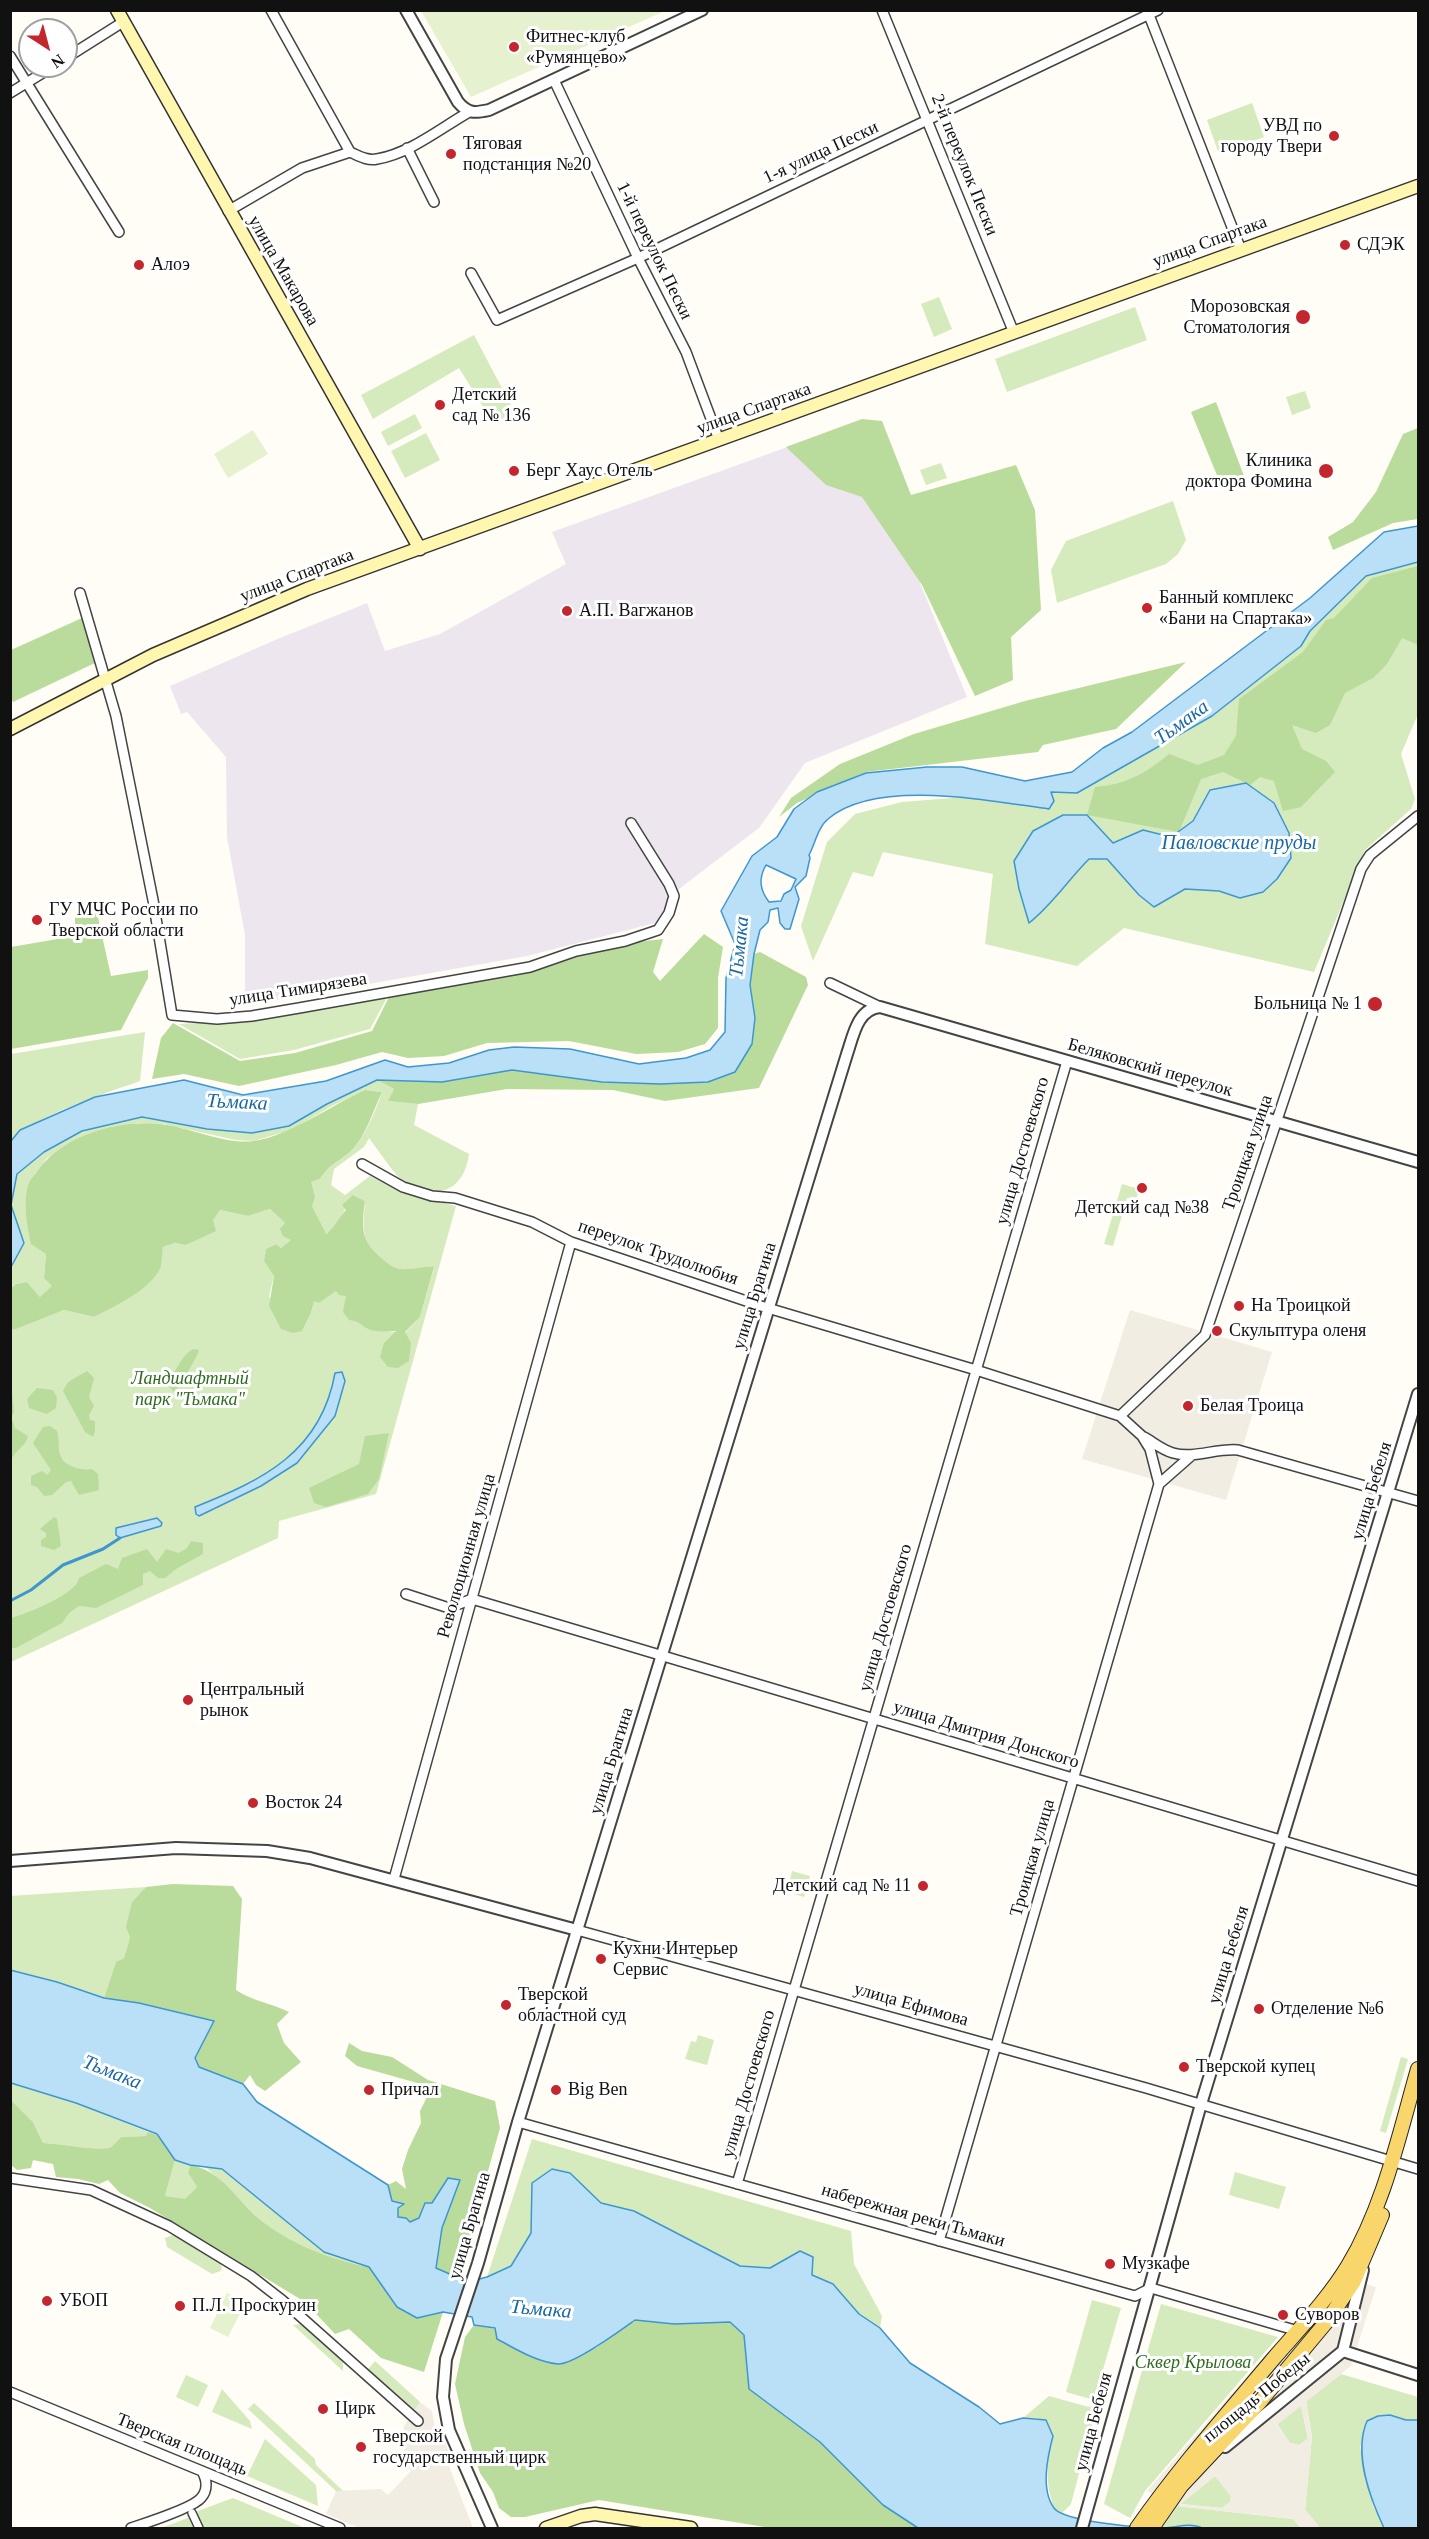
<!DOCTYPE html>
<meta charset="utf-8">
<style>
body{margin:0}
#map{position:relative;width:1429px;height:2539px;overflow:hidden;background:#fffdf5;font-family:"Times New Roman",serif}
canvas{display:block}
.frame{position:absolute;inset:0;border:12px solid #111;pointer-events:none}
.north{position:absolute;left:18px;top:18px;width:60px;height:60px;box-sizing:border-box;background:#fff;border:2px solid #a0a0a0;border-radius:50%;rotate:144deg;font-size:16px;font-weight:700;line-height:24px;text-align:center;color:#111}
.north::after{content:'';display:block;margin:auto;width:21px;height:27px;background:#c4262e;clip-path:polygon(50% 0,100% 100%,50% 72%,0 100%)}
</style>
<div id="map">
<canvas width="1429" height="2539"></canvas>
<div class="frame"></div>
<div class="north">N</div>
</div>
<script>
const ctx = document.querySelector('canvas').getContext('2d');
ctx.lineJoin = 'round';
function fill(path, color) { ctx.fillStyle = color; ctx.fill(path, 'evenodd'); }
function stroke(path, color, width, dash) { ctx.strokeStyle = color; ctx.lineWidth = width; ctx.lineCap = dash ? 'butt' : 'round'; ctx.setLineDash(dash || []); ctx.stroke(path); }
function drawText(font, color, halo, rows, align = 'center') {
  ctx.font = font + ' "Times New Roman",serif'; ctx.lineWidth = 6; ctx.setLineDash([]); ctx.textBaseline = 'middle'; ctx.strokeStyle = halo; ctx.fillStyle = color; for (const [text, x, y, turn = 0] of rows) {
    ctx.save(); ctx.translate(x, y); ctx.rotate((+turn || 0) * Math.PI / 180); ctx.textAlign = isNaN(turn) ? turn : align; if (halo) ctx.strokeText(text, 0, 0); ctx.fillText(text, 0, 0); ctx.restore();
  }
}
fill(new Path2D(`
 M854,423L967,697L805,763L759,828L679,889L655,923L527,956L245,1006V935L227,837L226,757L187,712L181,714L170,686L280,638L367,603L385,651L440,634L566,564L552,532Z`), '#eee6ef');
fill(new Path2D(`
 M1252,103L1264,137L1219,154L1207,120Z
 M939,297L952,329L934,337L921,304Z
 M1135,307L1147,340L1007,392L995,359Z
 M474,335L515,413L493,423L459,368L373,419L361,395Z
 M1305,391L1311,408L1292,415L1286,397Z
 M415,414L422,428L388,446L381,432Z
 M426,433L440,460L405,478L391,451Z
 M941,463L947,478L926,485L920,470Z
 M1173,501L1186,540L1178,554L1166,564L1057,603L1051,570L1066,541Z
 M1418,562V714L1401,754L1415,799L1411,809L1365,850L1314,972L1124,928L1077,966L985,944L993,874L883,852L873,877L853,872L813,961L801,926L827,842L855,814L902,802L965,797L1049,809L1051,792L1134,761L1301,646L1310,631L1366,576Z
 M389,994L370,1029L294,1050L240,1059L179,1024L247,1020Z
 M145,1032L140,1081C106,1093 34,1116 11,1141V1054Z
 M377,1080L394,1089L389,1101L418,1104L414,1125L469,1154C464,1194 432,1202 401,1179C394,1174 376,1147 369,1138L364,1147L334,1169L331,1185L345,1195L370,1176L402,1193L456,1206L376,1494L279,1521L278,1538L11,1662V1328L14,1330L64,1310L94,1317L160,1267L163,1247L175,1243L187,1245L220,1210L248,1216L270,1209L285,1223L292,1240L281,1248L276,1244L266,1249L264,1261L274,1275L269,1297L302,1331L311,1313L314,1300L319,1303L336,1290L347,1295L358,1321L368,1329L405,1333L420,1317L434,1268C423,1266 412,1270 401,1269C394,1268 390,1265 384,1260C360,1242 363,1229 365,1201L353,1195L333,1230L325,1234L312,1206L311,1182L320,1179C331,1162 338,1163 351,1151C365,1137 376,1110 382,1092L365,1090L332,1106L291,1130L254,1141L236,1140L163,1124L139,1123L90,1133L47,1158L28,1184L46,1254L44,1278L53,1286L40,1297L27,1282L16,1284L11,1288V1267L24,1243L11,1205L17,1174L44,1152L82,1131L142,1117L207,1129L252,1133L289,1126L327,1104Z
 M1122,1184L1139,1189L1136,1200L1127,1198L1113,1246L1104,1244Z
 M792,1871L810,1876L804,1897L787,1892Z
 M146,1887L132,1902L130,1937L124,1958L116,1963L104,1998L57,1982L11,1970L10,1896Z
 M698,2035L714,2040L707,2065L685,2059L691,2041L696,2042Z
 M1401,2057L1408,2059L1386,2133L1380,2131Z
 M11,2083L76,2103L148,2132L147,2136L121,2137L110,2148C87,2150 66,2144 43,2143L33,2122L11,2100Z
 M532,2139L851,2231L854,2264L882,2316L880,2328L859,2314L833,2284L811,2275L800,2252L770,2268L740,2266L634,2212L601,2203L570,2174L532,2183L531,2233L511,2266L487,2277Z
 M175,2160L190,2165L188,2173L197,2187L185,2200L165,2196Z
 M205,2167L222,2169L324,2252L369,2267C329,2259 287,2244 256,2216C239,2200 224,2182 205,2167Z
 M1235,2172L1286,2187L1279,2209L1229,2195Z
 M173,2235L219,2261L222,2267L221,2271L212,2274L167,2247L165,2238Z
 M1092,2300L1121,2308L1094,2400L1066,2392Z
 M1161,2304L1278,2337L1145,2491L1130,2518L1104,2504Z
 M302,2324L343,2361V2371L293,2325Z
 M375,2361L420,2402L415,2410L368,2369Z
 M1341,2374L1418,2397V2420H1406L1390,2415L1360,2446L1373,2505L1384,2528H1320L1305,2510L1312,2437L1306,2401Z
 M186,2375L208,2385L198,2407L176,2397Z
 M222,2389L250,2421L252,2429L212,2412Z
 M1049,2396L1096,2409L1071,2504L1062,2513L1054,2508C1045,2482 1046,2462 1053,2436L1037,2418H1023Z
 M254,2403L315,2459L316,2465L343,2491H336L248,2409Z
 M1301,2405L1308,2439L1299,2445L1290,2443L1277,2424Z
 M265,2439L316,2485L318,2506L247,2476Z
 M1215,2476L1231,2496L1230,2502L1222,2508L1180,2504Z
 M233,2498L305,2528H161L188,2518L187,2515Z
 M1177,2506L1293,2519L1301,2528H1202L1196,2525L1162,2528Z`), '#d5ebbd');
fill(new Path2D(`
 M1216,402L1244,476L1221,485L1191,412Z
 M862,419L882,421L911,495L1016,465L1035,510L1041,610L1011,637L1013,680L975,696L922,585L862,497L826,485L786,447Z
 M1418,428V519L1393,523L1333,550L1328,537L1353,522L1376,492L1403,434Z
 M1418,566V645L1402,638L1387,664L1373,678L1345,693L1330,725L1316,733L1292,725L1302,749L1326,761L1335,772L1301,807L1283,811L1274,781L1260,777L1250,785L1223,772L1201,779L1179,832L1087,815L1095,787C1125,785 1146,773 1169,754L1198,765L1224,755L1236,736L1239,699L1303,652L1326,620L1334,618L1372,578Z
 M82,618L97,662L13,702L11,698V650Z
 M1186,662L1116,729L1043,745L1038,752L866,772L797,803L779,817L791,798L840,764L914,734L1025,701Z
 M97,913L111,976L148,970V978L121,1030L11,1049V947L75,936V916Z
 M704,934L723,947L718,978V1028L705,1044L678,1052L636,1054L569,1041L487,1043L444,1056L408,1058L382,1052L336,1065L239,1086L184,1074L152,1079L161,1038L173,1023L240,1061L295,1053L372,1031L391,993L627,943L663,939L653,972L660,981Z
 M760,952L806,977L808,985L759,1088L665,1101L613,1090L507,1089L418,1104L388,1101L394,1089L377,1080L442,1082L512,1070L602,1082H708L755,1018L750,985L754,954Z
 M365,1090L382,1092C373,1111 366,1136 351,1151C338,1163 331,1162 320,1179L311,1182L315,1197L312,1206L326,1234C335,1228 338,1218 346,1210L342,1205L353,1195L365,1201C361,1229 361,1242 384,1260C390,1265 394,1268 401,1269C412,1270 423,1266 434,1267L420,1317L405,1332L411,1343L409,1361L398,1368L388,1367L380,1357L384,1343L396,1331C386,1331 375,1333 366,1328C359,1323 358,1321 349,1320L343,1312L346,1296L339,1295L336,1291L319,1303L314,1301L311,1313L302,1331L293,1333L281,1329L269,1306L274,1276L264,1261L266,1249L276,1244L281,1248L291,1240L283,1236L280,1229L285,1223L270,1209L248,1216L220,1210L213,1220L216,1231L186,1245L175,1243L163,1247C162,1253 162,1260 161,1266C154,1288 113,1307 94,1317L64,1310L14,1330L11,1328V1288L16,1284L27,1282L40,1297L52,1286L44,1278L46,1254L31,1244C27,1226 23,1204 28,1185C29,1180 35,1175 38,1170C64,1135 118,1120 160,1124C189,1127 225,1145 254,1141C289,1136 332,1105 365,1090Z
 M193,1349L199,1350C198,1356 179,1388 174,1392L167,1384C175,1373 180,1357 193,1349Z
 M87,1371L94,1378L89,1397L94,1406L89,1415L90,1420L95,1421V1432L93,1437L85,1432L63,1391L68,1382Z
 M11,1384L14,1412L11,1417L15,1428L28,1436C26,1447 14,1450 11,1461Z
 M37,1388L53,1390L57,1398L56,1408L47,1414L29,1408L27,1399Z
 M50,1426L57,1431C60,1439 57,1449 61,1457C65,1467 83,1471 92,1469L98,1474L99,1490L79,1495L71,1481L66,1482L52,1495L44,1496L37,1487L31,1485V1476L42,1471L47,1475L51,1470L33,1443L43,1427Z
 M389,1433L379,1479L368,1494L326,1507L314,1503L309,1488L359,1464L365,1436Z
 M54,1517L57,1519L61,1546L54,1550L41,1546V1540L46,1537V1533L40,1529Z
 M191,1541L203,1543V1554L176,1569L165,1578H158L150,1571L143,1574V1585L96,1608L79,1606L69,1613L62,1623L16,1648H11V1618C26,1614 77,1594 79,1578L106,1564L118,1569L122,1558L147,1549L157,1562L166,1549L179,1553L187,1548Z
 M173,1884L233,1886L242,1899L236,1990C252,2001 271,2003 289,2012L277,2024L284,2043L301,2062L265,2091L256,2085L250,2075L243,2084L199,2067L195,2058L213,2021L104,1998L116,1962L124,1958L130,1937L126,1927L132,1902L146,1887Z
 M349,2043L362,2051L392,2057L428,2080L495,2101L500,2128L458,2279L436,2268L442,2228L449,2207L448,2179L432,2203L425,2204L419,2218L409,2222L406,2218L398,2217V2208L403,2205L391,2202L388,2185L396,2181L406,2189L402,2169L408,2150L421,2123L420,2111L430,2091L428,2086L357,2066L345,2056Z
 M11,2100L33,2122L43,2143C66,2144 87,2150 110,2148L121,2137L146,2136L148,2132L157,2135L175,2160L165,2196L185,2199L197,2187L188,2173L190,2165C221,2170 235,2198 257,2217C289,2244 329,2259 369,2267L397,2307L417,2318L443,2312L424,2372L381,2358L349,2329L335,2334L305,2302L150,2208L120,2193L108,2180L99,2184L78,2179L56,2177L53,2164L33,2160L31,2168L17,2170L11,2165Z
 M635,2320L674,2324L730,2322L744,2335L749,2389L820,2442L883,2505L918,2528H771L599,2500L525,2517H511L499,2508L493,2492L480,2473L464,2424L455,2384L465,2337L474,2325L596,2348Z`), '#b9dc9c');
fill(new Path2D(`
 M421,11H665L471,97Z
 M253,430L268,454L228,478L214,454Z
 M227,2293L246,2302L228,2337L210,2328Z`), '#e6f2cf');
fill(new Path2D(`
 M1130,1310L1272,1352L1226,1500L1082,1459Z
 M1335,2275L1376,2287L1351,2366L1306,2402L1312,2437L1305,2509L1320,2528H1301L1293,2519L1177,2506L1147,2491ZM1301,2406L1308,2438L1300,2445L1290,2443L1277,2425ZM1215,2476L1231,2496L1230,2502L1222,2508L1181,2504Z
 M420,2402L432,2411L437,2441L440,2444L445,2442L452,2461L449,2466L473,2528H359L326,2514L336,2491L381,2489L388,2495L411,2471L404,2464V2426Z`), '#f1ede2');
const water = new Path2D(`
 M1418,526V562L1366,576L1310,631L1301,646L1212,716L1077,793L1051,792L1054,801L1049,809C990,801 876,778 828,819C818,827 815,844 809,855L810,858L806,876L795,887L799,899L790,929H785L780,923L778,908L770,910L768,922L760,930L754,954L750,985L755,1018L752,1044L735,1072L708,1082L660,1084L602,1082L512,1070L442,1082L377,1080L327,1104L289,1126L252,1133L207,1129L142,1117L82,1131L44,1152L17,1174L11,1205L24,1243L11,1267V1141L20,1130L95,1097L184,1080L243,1095L326,1081L385,1060L408,1067L449,1063L489,1050L514,1047L570,1049L639,1064L686,1058L710,1050L725,1032L726,978L735,944L721,911L752,856L777,837L794,809L817,792L866,773L927,767H962L1025,781L1072,772L1103,748L1132,732L1310,598L1384,532ZM766,865L796,879L791,890L784,894L781,901L769,902C760,890 758,879 766,865Z
 M1246,783L1274,803L1289,833L1291,858L1277,879L1263,892L1240,898L1219,891L1185,889L1154,907L1139,895L1107,859H1089C1068,880 1052,905 1029,923L1019,889L1014,861L1033,831L1063,815H1087L1113,843L1143,830L1171,837L1193,821L1210,790Z
 M342,1372L345,1381L335,1416L297,1463L261,1486L199,1516L196,1514L195,1507C263,1480 321,1452 335,1373Z
 M157,1518L162,1523L161,1526L120,1538L116,1535V1528Z
 M10,1970L57,1982L104,1998L139,2003L214,2021L195,2058L199,2067L243,2084L257,2102L388,2185L392,2201L404,2204L398,2208V2217L406,2218L410,2222L419,2218L425,2203H432L448,2178L460,2180L442,2228L436,2268L468,2282L487,2277L511,2266L531,2233L532,2183L552,2169L570,2173L601,2203L634,2211L740,2266L770,2268L800,2251L813,2257L812,2275L833,2284L859,2314L880,2328L910,2363L979,2407L1000,2424L1023,2418L1046,2420L1053,2436C1048,2455 1040,2489 1054,2508C1064,2522 1143,2528 1161,2528C1175,2528 1190,2522 1202,2528H918L883,2505L820,2442L749,2389L744,2335L730,2322L674,2324L635,2320C621,2330 574,2365 558,2364C536,2362 516,2349 497,2339L495,2328L474,2325L472,2317L443,2312L417,2318L397,2307L369,2267L324,2252L222,2169L190,2165L175,2160L157,2134L76,2103L11,2083Z
 M1390,2415L1406,2420H1418V2528H1384C1370,2498 1353,2454 1367,2421L1378,2416Z`);
fill(water, '#b9e0f7');
stroke(water, '#3f96cf', 1.5);
stroke(new Path2D(`
 M10,1601L31,1590L63,1565L103,1549L120,1538`), '#3f96cf', 3);
const pedestrian = new Path2D(`
 M192,2513L199,2528`);
const minor = new Path2D(`
 M271,10L350,152
 M882,10L1014,333
 M1147,10L1241,250
 M10,56L119,232
 M66,58L123,22
 M554,80L638,258L686,352L719,440
 M10,93L54,66
 M407,148L434,202
 M228,211L302,168L350,152C359,156 367,161 377,159C409,154 441,128 469,112
 M471,273L497,320L638,258L1158,10
 M80,593L116,716L153,900L172,1015L217,1019L252,1016L299,1008L530,967L576,951L625,941L658,930L669,913L674,896L669,884L631,823
 M830,983L878,1006
 M362,1164L403,1187L432,1196L455,1198L532,1222L571,1242L761,1306L976,1370L1120,1416L1142,1436L1150,1449L1159,1484L939,2241
 M1120,1416L1205,1335L1361,869L1370,855L1418,816
 M1144,1437C1153,1442 1162,1450 1173,1453C1194,1459 1216,1448 1238,1450L1418,1501
 M1159,1484L1192,1455
 M406,1594L449,1608L472,1599L1418,1881
 M394,1879L571,1242
 M577,1930L1146,2088L1418,2169
 M518,2122L1135,2296L1151,2288L1298,2331
 M10,2178L91,2190L169,2226L251,2276L282,2300L418,2421
 M737,2184L1067,1061
 M10,2392L340,2528
 M131,2528C146,2523 193,2508 201,2498C208,2490 207,2480 202,2471`);
const tertiary = new Path2D(`
 M406,10L458,102C468,114 475,113 489,110L702,10
 M10,1861L176,1848L267,1851L310,1858L577,1930
 M1343,2351L1363,2270
 M1343,2351L1418,2375
 M1225,2447L1343,2351
 M492,2528L449,2430L443,2397L446,2359L478,2263L518,2122L847,1054C853,1037 857,1009 880,1007L1418,1162
 M1082,2528L1201,2104L1418,1394`);
const secondary = new Path2D(`
 M117,10L420,549
 M10,729L153,655L307,589L1418,186
 M546,2528L581,2516L595,2514L691,2528`);
const primary = new Path2D(`
 M1137,2528C1179,2468 1227,2414 1274,2358C1299,2329 1328,2299 1348,2266C1384,2206 1399,2135 1418,2069
 M1152,2528L1181,2486L1258,2404L1328,2320L1354,2281L1382,2215`);
stroke(pedestrian, '#444', 10);
stroke(minor, '#444', 12);
stroke(tertiary, '#444', 14);
stroke(secondary, '#333', 15);
stroke(primary, '#222', 16);
stroke(pedestrian, '#fff', 7);
stroke(minor, '#fff', 9);
stroke(tertiary, '#fff', 10);
stroke(secondary, '#fff6b0', 12);
stroke(primary, '#f9d66b', 14);
for (const [x, y, r, color] of [
 [514,47,6,"#c4262e"],
 [1334,136,6,"#c4262e"],
 [451,154,6,"#c4262e"],
 [1345,245,6,"#c4262e"],
 [139,265,6,"#c4262e"],
 [1303,317,8,"#c4262e"],
 [440,405,6,"#c4262e"],
 [514,471,6,"#c4262e"],
 [1326,471,8,"#c4262e"],
 [1147,608,6,"#c4262e"],
 [567,611,6,"#c4262e"],
 [37,920,6,"#c4262e"],
 [1375,1004,8,"#c4262e"],
 [1142,1188,6,"#c4262e"],
 [1239,1306,6,"#c4262e"],
 [1217,1331,6,"#c4262e"],
 [1188,1406,6,"#c4262e"],
 [188,1700,6,"#c4262e"],
 [253,1803,6,"#c4262e"],
 [923,1886,6,"#c4262e"],
 [601,1959,6,"#c4262e"],
 [506,2005,6,"#c4262e"],
 [1259,2009,6,"#c4262e"],
 [1184,2067,6,"#c4262e"],
 [369,2090,6,"#c4262e"],
 [556,2090,6,"#c4262e"],
 [1110,2264,6,"#c4262e"],
 [47,2301,6,"#c4262e"],
 [180,2306,6,"#c4262e"],
 [1283,2315,6,"#c4262e"],
 [323,2409,6,"#c4262e"],
 [361,2447,6,"#c4262e"]
]) { const dot = new Path2D(); dot.arc(x, y, r, 0, 2 * Math.PI); ctx.fillStyle = color; ctx.fill(dot); stroke(dot, '#fff', 2); }
drawText('18px', '#111', '#fff', [
 ["Фитнес-клуб",526,37],
 ["«Румянцево»",526,58],
 ["УВД по",1322,126,"right"],
 ["городу Твери",1322,147,"right"],
 ["Тяговая",463,144],
 ["подстанция №20",463,165],
 ["СДЭК",1357,245],
 ["Алоэ",151,265],
 ["Морозовская",1290,307,"right"],
 ["Стоматология",1290,328,"right"],
 ["Детский",452,395],
 ["сад № 136",452,416],
 ["Клиника",1312,461,"right"],
 ["доктора Фомина",1312,482,"right"],
 ["Берг Хаус Отель",526,471],
 ["Банный комплекс",1159,598],
 ["«Бани на Спартака»",1159,619],
 ["А.П. Вагжанов",579,611],
 ["ГУ МЧС России по",49,910],
 ["Тверской области",49,931],
 ["Больница № 1",1362,1004,"right"],
 ["Детский сад №38",1142,1208,"center"],
 ["На Троицкой",1251,1306],
 ["Скульптура оленя",1229,1331],
 ["Белая Троица",1200,1406],
 ["Центральный",200,1690],
 ["рынок",200,1711],
 ["Восток 24",265,1803],
 ["Детский сад № 11",911,1886,"right"],
 ["Кухни Интерьер",613,1949],
 ["Сервис",613,1970],
 ["Тверской",518,1995],
 ["областной суд",518,2016],
 ["Отделение №6",1271,2009],
 ["Тверской купец",1196,2067],
 ["Причал",381,2090],
 ["Big Ben",568,2090],
 ["Музкафе",1122,2264],
 ["УБОП",59,2301],
 ["П.Л. Проскурин",192,2306],
 ["Суворов",1295,2315],
 ["Цирк",335,2409],
 ["Тверской",373,2437],
 ["государственный цирк",373,2458]
], 'left');
drawText('18px', '#111', '#fff', [
 ["1-я улица Пески",821,153,-25],
 ["2-й переулок Пески",964,165,68],
 ["улица Спартака",1210,242,-20],
 ["1-й переулок Пески",654,251,64],
 ["улица Макарова",283,271,60],
 ["улица Спартака",754,409,-20],
 ["улица Спартака",297,576,-21],
 ["улица Тимирязева",298,990,-9],
 ["Беляковский переулок",1150,1068,16],
 ["улица Достоевского",1023,1151,-74],
 ["Троицкая улица",1248,1153,-71],
 ["переулок Трудолюбия",658,1253,19],
 ["улица Брагина",755,1296,-73],
 ["улица Бебеля",1372,1491,-73],
 ["Революционная улица",467,1556,-74],
 ["улица Достоевского",886,1618,-74],
 ["улица Дмитрия Донского",986,1735,17],
 ["улица Брагина",612,1761,-73],
 ["Троицкая улица",1033,1858,-74],
 ["улица Бебеля",1229,1955,-73],
 ["улица Ефимова",911,2005,16],
 ["улица Достоевского",749,2084,-74],
 ["набережная реки Тьмаки",913,2216,16],
 ["улица Брагина",470,2226,-74],
 ["площадь Победы",1257,2398,-39],
 ["улица Бебеля",1094,2422,-75],
 ["Тверская площадь",182,2445,22]
]);
drawText('italic 18px', '#2f6b1f', '#fff', [
 ["Ландшафтный",190,1379],
 ["парк \"Тьмака\"",190,1400],
 ["Сквер Крылова",1193,2363]
]);
drawText('italic 20px', '#1768a6', '#fff', [
 ["Тьмака",1182,723,-36],
 ["Павловские пруды",1239,844],
 ["Тьмака",740,947,-84],
 ["Тьмака",237,1103,3],
 ["Тьмака",112,2073,22],
 ["Тьмака",541,2310,5]
]);
</script>
